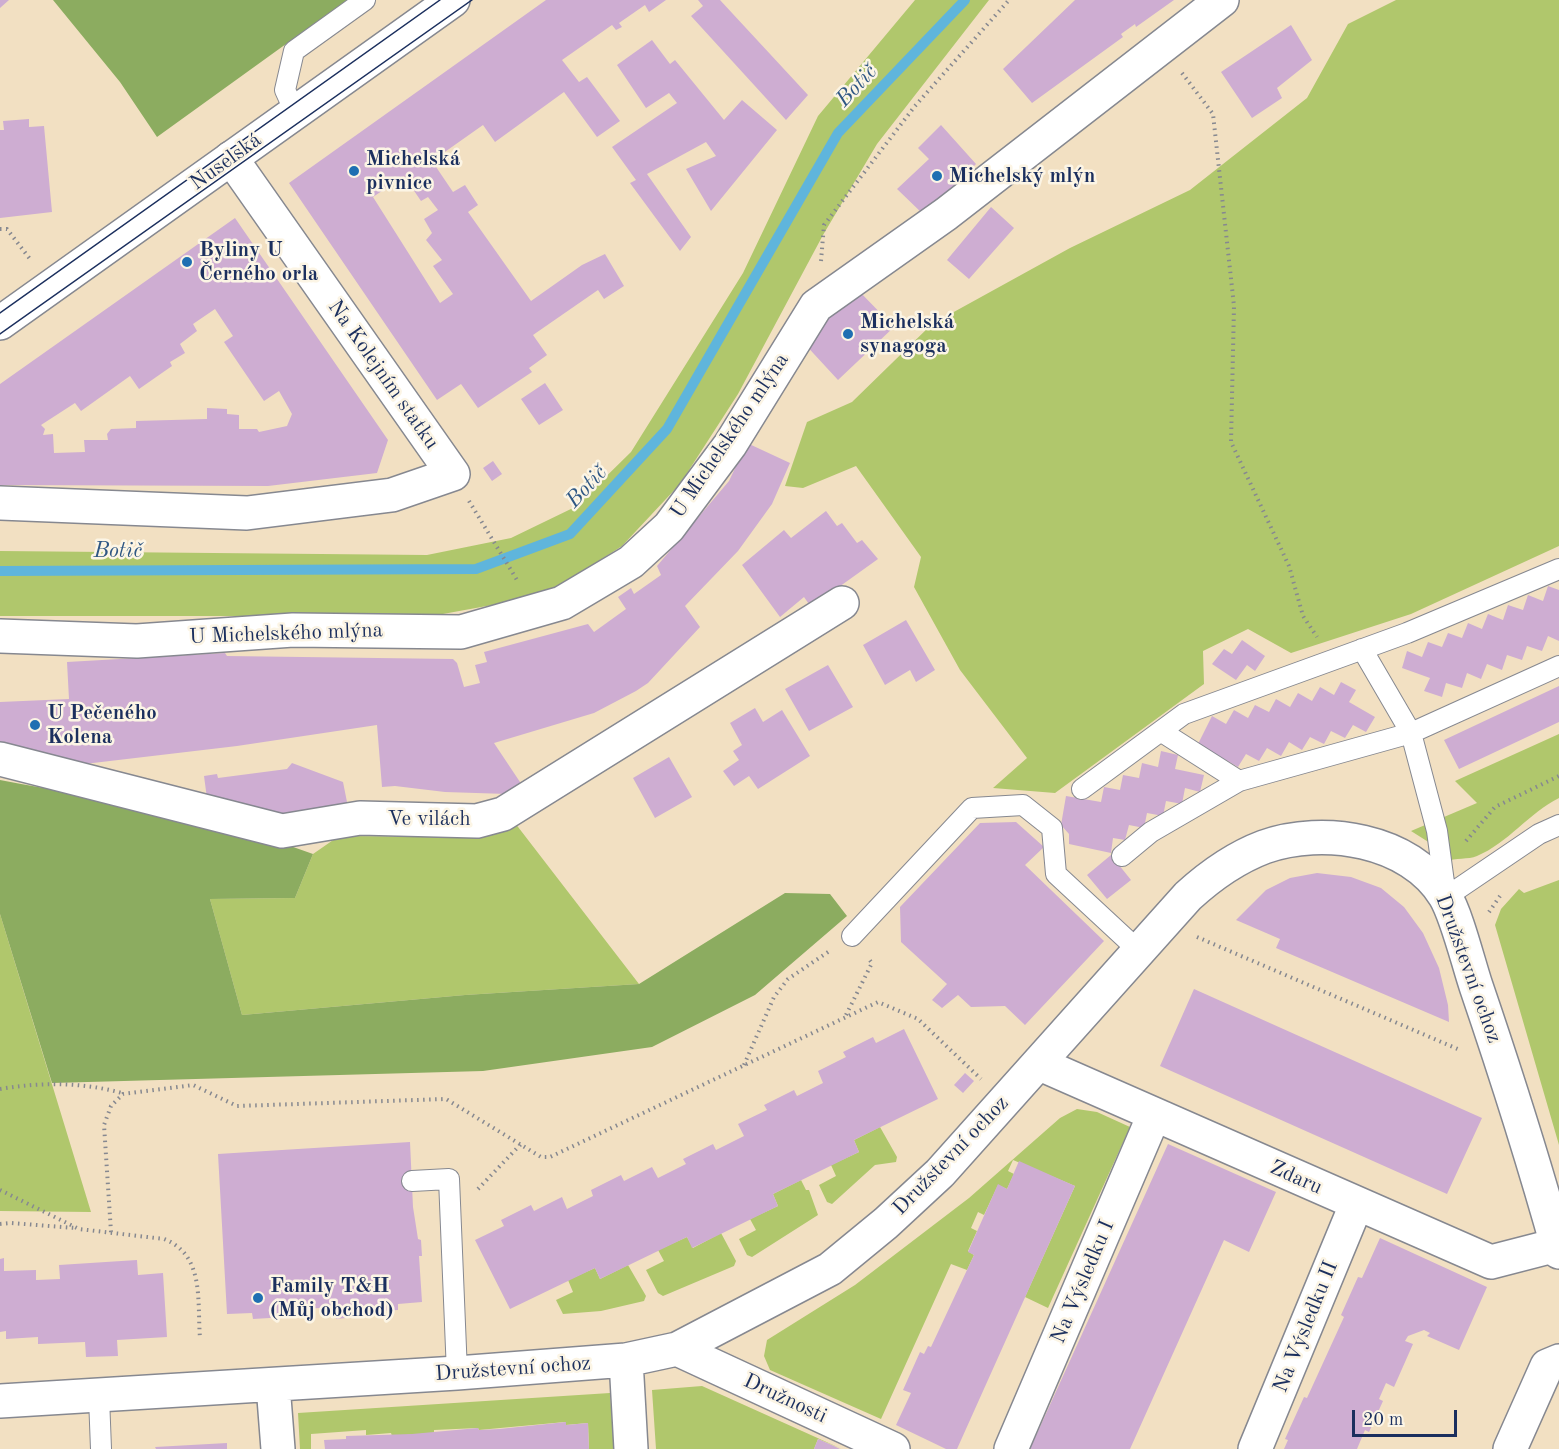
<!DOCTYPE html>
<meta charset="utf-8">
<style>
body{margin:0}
#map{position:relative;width:1559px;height:1449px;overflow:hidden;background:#f2e0c2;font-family:"Old Standard TT",serif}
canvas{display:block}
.scale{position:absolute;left:1352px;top:1410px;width:105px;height:27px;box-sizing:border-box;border:3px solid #1b2f5e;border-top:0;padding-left:8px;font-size:18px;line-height:21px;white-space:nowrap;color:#1b2f5e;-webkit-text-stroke:4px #fcf5e5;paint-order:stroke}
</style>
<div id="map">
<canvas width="1559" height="1449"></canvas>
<div class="scale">20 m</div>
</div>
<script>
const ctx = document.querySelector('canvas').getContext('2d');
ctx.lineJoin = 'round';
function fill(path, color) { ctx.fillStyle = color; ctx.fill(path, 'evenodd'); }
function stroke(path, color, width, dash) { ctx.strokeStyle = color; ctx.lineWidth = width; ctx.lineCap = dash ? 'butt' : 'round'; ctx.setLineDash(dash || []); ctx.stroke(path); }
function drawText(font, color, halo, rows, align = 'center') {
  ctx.font = font + ' "Old Standard TT",serif'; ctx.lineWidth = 5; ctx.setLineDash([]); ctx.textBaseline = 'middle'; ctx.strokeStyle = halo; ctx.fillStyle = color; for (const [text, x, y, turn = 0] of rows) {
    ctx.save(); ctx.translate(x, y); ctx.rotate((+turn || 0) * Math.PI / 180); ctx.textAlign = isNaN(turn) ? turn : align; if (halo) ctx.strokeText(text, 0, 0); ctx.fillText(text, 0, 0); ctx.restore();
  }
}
fill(new Path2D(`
 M915,0H989L877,144L823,235L738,394L680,484L622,546L563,584L514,601L432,616H0V551L427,555L511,538L575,507L631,452L743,273L818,116Z
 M1396,0H1559V546L1411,614L1291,653L1248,629L1203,651L1204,684L1055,793L993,788L1027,758L960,670L914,587L921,557L856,466L803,488L785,486L807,422L852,402L932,324L1070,248L1190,190L1307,98L1348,24Z
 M1559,734V798C1529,813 1508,843 1477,856C1468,860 1456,857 1445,862L1430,843L1411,831L1477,803L1455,781Z
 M515,823L639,984L465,995L242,1015L210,899L295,898L313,854L339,836L485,837Z
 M1559,880V1145L1495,925L1501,909L1519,889L1524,893Z
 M0,914L91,1212L0,1211Z
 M1077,1109L1097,1112L1130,1127L1048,1308L1025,1297L1075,1186L1013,1160L1008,1171L1014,1174L1007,1189L998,1185L984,1215L978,1212L971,1228L977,1231L968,1251L974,1255L967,1270L951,1264L881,1419L770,1370L764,1356L767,1340L855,1285L969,1198L1060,1118Z
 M880,1127L897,1157L896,1162L875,1165L832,1204L827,1202L819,1185L836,1176L831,1165L859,1152L854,1140Z
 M801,1180L806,1190H809L818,1215L752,1257L747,1255L739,1239L756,1230L750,1219L778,1206L773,1194Z
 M721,1233L736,1261L734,1266L663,1296L658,1293L646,1270L664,1261L658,1250L687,1237L693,1248Z
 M628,1265L646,1296L644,1301L601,1311L563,1314L556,1300L573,1292L568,1280L595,1268L600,1279Z
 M702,1386L842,1449L818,1439L814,1449H656L652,1390Z
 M610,1393L614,1449H589L588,1423L566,1425L565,1422L479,1430L478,1428L434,1430V1433L392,1436L391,1433L366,1435V1430L311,1434V1449H300L298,1413Z`), '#b0c76c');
fill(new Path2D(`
 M53,0H347L157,137L120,82Z
 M0,780C105,800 212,816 313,854L295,898L210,899L242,1015L465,995L639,984L785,893L830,894L847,916L755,995L652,1047L483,1071L52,1083L0,914Z`), '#8cac60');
stroke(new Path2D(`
 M0,571L476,569L570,534L667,429L838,133L965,0`), '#5fb5dc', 10);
fill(new Path2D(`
 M0,0H9L0,8Z
 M546,0H666L649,12L645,5L619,23L622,27L616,30L612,25L562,60L579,82L587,77L620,121L597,137L564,92L495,142L483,125L432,161L453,192L465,185L478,205L468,212L531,301L582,265L605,254L624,286L604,299L598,290L533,335L547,355L529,368L532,372L478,408L461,384L437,400L289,183ZM404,176L421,201L428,197L438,210L424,219L432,233L426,240L442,260L433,266L453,294L440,303L373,197Z
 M698,0H720L808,95L786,120L691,16L703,6Z
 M1075,0H1174L1136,27L1135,24L1121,34L1123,37L1032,103L1003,69Z
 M1291,25L1312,60L1277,88L1282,98L1252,118L1221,72Z
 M652,40L670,64L675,60L724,120L742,100L777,130L711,211L686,169L716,156L706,142L647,174L691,237L680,251L630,183L636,180L612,147L677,103L669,93L646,108L617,65Z
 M29,119V127L44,126L52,212L0,218V130H4L3,121Z
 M941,125L976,164L924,215L897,189L929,159L918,148Z
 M991,207L1014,228L969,279L947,260Z
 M235,218L388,440L377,473L268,486L0,485V384ZM215,309L233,336L224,342L264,401L279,391L292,414L287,426L259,432L257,429H239V415L227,414V409L207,408V419L136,421V428L111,429L107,434L108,440H84L85,452L54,453L53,434L43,435L45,429L41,425L75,403L81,411L130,376L139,389L172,366L170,362L185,353L180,344L197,331L193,324Z
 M857,289L894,327L838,380L802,341Z
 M545,383L563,410L539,425L521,399Z
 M747,443L790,463L772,504L738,551L685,606L700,627L648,683L636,691L594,713L494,743L522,785L507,794L445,792L395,786L382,787L377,725L237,746L76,765L0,747V702L69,699L67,662L225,653L227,656L453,659L457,663L464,687L480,683L475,665L487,662L484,652L588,624L594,632L626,609L618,597L631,588L634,594L661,575L657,566L729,481Z
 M493,461L502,474L492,481L483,468Z
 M826,511L837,526L842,523L857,543L862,540L878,559L811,607L804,597L780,617L742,565L784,530L791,538Z
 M1548,586L1559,590V641L1548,636L1542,651L1527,646L1522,660L1507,655L1502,670L1487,664L1481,679L1467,673L1462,688L1446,683L1442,697L1424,691L1430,678L1402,668L1407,651L1422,657L1428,642L1442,647L1448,633L1462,638L1468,623L1482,629L1488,614L1503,620L1508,605L1523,610L1528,595L1543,601Z
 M906,620L935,670L916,682L910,670L885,685L863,645Z
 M1242,640L1265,656L1255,671L1247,665L1236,680L1212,664L1224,649L1232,654Z
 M828,665L853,707L809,731L785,689Z
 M1341,682L1356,690L1349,702L1375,717L1366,732L1353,725L1345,738L1331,731L1324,744L1310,737L1302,750L1289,742L1281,756L1267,748L1259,761L1246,754L1238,767L1198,744L1212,716L1226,724L1234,710L1248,718L1255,705L1269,712L1276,699L1290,707L1298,693L1312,701L1320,687L1334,695Z
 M1559,686V722L1459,769L1444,740Z
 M755,708L763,722L782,710L810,756L758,789L749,776L734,786L723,771L739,760L733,751L742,745L730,723Z
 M1161,751L1178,755L1175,769L1204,775L1200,792L1185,788L1182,804L1166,801L1163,816L1147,813L1144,828L1129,825L1125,840L1113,838L1111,853L1069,844V834L1061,825L1066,796L1101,802L1104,787L1120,790L1123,775L1139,778L1142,763L1158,767Z
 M669,757L692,797L655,818L633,778Z
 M292,763L343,782L348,807L280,815L208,806L204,776L217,774L218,778L287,769Z
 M1016,822L1044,847L1025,865L1104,941L1025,1025L1005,1006L971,1007L958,995L942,1008L932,1000L947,984L901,942L900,907L980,823Z
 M1111,855L1131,880L1107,899L1087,875Z
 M1317,873L1351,877L1381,888L1404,907L1423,933L1439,968L1448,1005L1449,1022L1276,948L1280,939L1236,920L1266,890L1290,878Z
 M1194,989L1482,1118L1447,1194L1160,1066Z
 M904,1029L938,1099L854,1140L859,1152L773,1194L778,1206L692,1248L687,1237L600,1279L595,1268L510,1309L475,1240L504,1226L501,1220L531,1205L534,1211L562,1197L567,1209L593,1196L591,1190L621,1175L624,1181L652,1167L658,1178L686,1164L683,1159L713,1144L716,1150L744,1136L738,1124L767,1110L764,1105L794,1090L797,1096L823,1083L818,1071L846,1057L843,1052L873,1037L876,1043Z
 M965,1073L974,1081L963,1093L954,1085Z
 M410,1142L413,1207L418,1239L421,1240L422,1256H419L422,1302L398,1304V1310L346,1313V1318L336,1319V1307L303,1309V1316L253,1319L252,1313L227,1314L218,1154Z
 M1168,1144L1276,1192L1249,1252L1224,1240L1130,1449H1030Z
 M1019,1161L1075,1186L957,1449H946L896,1425L911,1393L903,1390L920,1352L924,1354L928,1346L931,1347L967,1270L974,1255L968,1252L998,1184L1007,1189Z
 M1380,1238L1487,1287L1459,1350L1427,1336L1430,1333L1424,1330L1408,1336L1405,1341L1413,1344L1394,1387L1386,1383L1379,1399L1383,1401L1369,1432L1365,1430L1357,1449H1284L1288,1440L1285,1439L1304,1397L1307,1398L1344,1317L1341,1315L1358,1277L1362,1278Z
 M4,1258V1271L36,1270V1280L60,1279L59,1265L137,1260L138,1275L163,1273L167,1337L117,1340L118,1356L86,1357L85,1342L38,1344V1337L6,1339V1331L0,1332V1259Z
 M566,1422V1425L588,1423L589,1449H325L324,1440L346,1439V1436L412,1434L478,1428L479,1430L499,1429Z
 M818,1439L834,1446L840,1449H814Z
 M227,1443V1449H156L155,1447Z`), '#ceadd2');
const service = new Path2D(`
 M295,112L285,90L294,51L365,0
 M1362,649L1411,733L1437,831L1446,897L1539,834L1559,825
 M1162,732L1239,781
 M1082,789L1184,714L1407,633L1559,569
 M1122,856L1151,832L1239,781L1411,733L1559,666
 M852,936L972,808L1023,805L1052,828L1056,874L1139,951
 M412,1181L449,1179L457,1373
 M99,1397L101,1449`);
const minor = new Path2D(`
 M0,503L247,513L392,495L453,474L231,158
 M0,636L137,641L293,630L461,632L562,603L631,562L669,527L730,445L816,306L946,214L1222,0
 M0,759L282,831L360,818L477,821L503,814L842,603
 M1040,1064L1491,1262L1557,1245
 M677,1349L893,1449
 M626,1360L631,1449
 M273,1385L278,1449
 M0,1401L457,1373L626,1360L677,1349L830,1269L886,1223L940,1173L1188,896C1211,875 1235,858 1264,847C1323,826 1410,839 1445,896C1457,916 1468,962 1476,986C1506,1074 1534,1162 1559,1252
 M1011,1449L1154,1115
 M1255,1449L1356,1205
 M1510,1449L1547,1366L1559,1361`);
const tertiary = new Path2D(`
 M0,323L453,0`);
stroke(service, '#868890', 22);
stroke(minor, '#868890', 36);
stroke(tertiary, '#868890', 36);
stroke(new Path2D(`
 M1182,73L1213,114L1234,306L1231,442L1289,566L1303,616L1317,637
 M0,229H7L30,259
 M821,261L824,225L915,106L1009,0
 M469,501L517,580
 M1466,841L1495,807L1559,776
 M1489,912L1500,896
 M1197,937L1460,1050
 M846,1015L872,963L868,958
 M744,1065L774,997L788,979L831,950
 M0,1089C42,1082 81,1082 122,1093
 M478,1189L521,1144
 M0,1190L79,1229L164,1239C205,1255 197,1301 200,1338
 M0,1224L11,1223L75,1228
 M111,1232L104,1125L111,1106L123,1094L193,1085L237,1106L446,1099L541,1157H550L878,1002L918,1019L981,1079`), '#868890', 4, [1.5, 4.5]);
stroke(service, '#fff', 20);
stroke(minor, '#fff', 33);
stroke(tertiary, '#fff', 33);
stroke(new Path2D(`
 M0,313L440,0
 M0,334L472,0`), '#1b2f5e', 1.5);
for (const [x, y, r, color] of [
 [354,171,6,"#1f6fb2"],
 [937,176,6,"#1f6fb2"],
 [187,262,6,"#1f6fb2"],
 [848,334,6,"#1f6fb2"],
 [35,725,6,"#1f6fb2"],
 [258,1298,6,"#1f6fb2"]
]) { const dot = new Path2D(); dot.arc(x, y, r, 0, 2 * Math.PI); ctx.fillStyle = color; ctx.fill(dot); stroke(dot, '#fcf5e5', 2); }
drawText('bold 21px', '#1b2f5e', '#fcf5e5', [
 ["Michelská",366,159],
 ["pivnice",366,183],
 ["Michelský mlýn",949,176],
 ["Byliny U",199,250],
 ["Černého orla",199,274],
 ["Michelská",860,322],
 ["synagoga",860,346],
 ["U Pečeného",47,713],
 ["Kolena",47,737],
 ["Family T&H",270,1286],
 ["(Můj obchod)",270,1310]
], 'left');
drawText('21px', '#1b2f5e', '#fcf5e5', [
 ["Nuselská",226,162,-36],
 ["Na Kolejním statku",383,375,55],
 ["U Michelského mlýna",730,436,-56],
 ["U Michelského mlýna",286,634,-2],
 ["Ve vilách",429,819],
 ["Družstevní ochoz",1468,969,70],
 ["Družstevní ochoz",951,1156,-46],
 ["Zdaru",1296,1178,24],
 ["Na Výsledku I",1083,1282,-67],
 ["Na Výsledku II",1306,1327,-68],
 ["Družstevní ochoz",513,1369,-4],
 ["Družnosti",785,1399,25]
]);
drawText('italic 22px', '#2f5784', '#fcf5e5', [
 ["Botič",857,86,-47],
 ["Botič",587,487,-47],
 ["Botič",118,551]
]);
</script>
